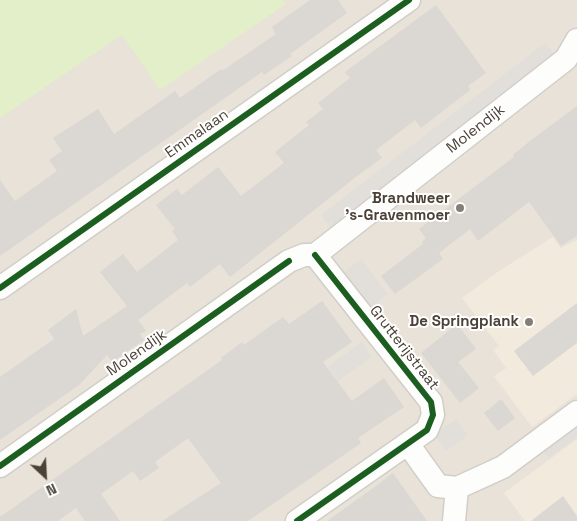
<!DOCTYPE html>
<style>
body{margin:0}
#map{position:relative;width:577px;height:521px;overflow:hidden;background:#f3f0ec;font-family:"Space Grotesk",sans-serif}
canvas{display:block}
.north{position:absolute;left:20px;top:451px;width:50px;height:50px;-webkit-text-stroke:4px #fff;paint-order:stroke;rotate:155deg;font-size:14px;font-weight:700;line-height:20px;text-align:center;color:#4b4136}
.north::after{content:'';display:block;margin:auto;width:18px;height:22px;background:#4b4136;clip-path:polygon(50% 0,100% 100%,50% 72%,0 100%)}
</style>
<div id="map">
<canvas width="577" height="521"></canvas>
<div class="north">N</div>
</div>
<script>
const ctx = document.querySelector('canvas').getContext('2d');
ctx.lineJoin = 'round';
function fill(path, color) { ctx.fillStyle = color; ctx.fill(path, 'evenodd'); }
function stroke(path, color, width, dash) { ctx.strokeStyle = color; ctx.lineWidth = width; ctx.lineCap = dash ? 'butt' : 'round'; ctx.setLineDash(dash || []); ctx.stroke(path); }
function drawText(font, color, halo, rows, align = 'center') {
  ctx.font = font + ' "Space Grotesk",sans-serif'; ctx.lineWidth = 4; ctx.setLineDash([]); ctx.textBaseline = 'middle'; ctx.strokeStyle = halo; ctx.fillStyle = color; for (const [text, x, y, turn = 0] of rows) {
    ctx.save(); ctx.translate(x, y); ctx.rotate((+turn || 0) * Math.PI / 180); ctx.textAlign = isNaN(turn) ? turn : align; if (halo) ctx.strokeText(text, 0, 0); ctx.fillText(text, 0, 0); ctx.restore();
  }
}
fill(new Path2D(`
 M90,0H577V521H0V60Z`), '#e8e2d9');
fill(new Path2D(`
 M553,237L561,248L577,240V394L532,427L494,376L506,368L493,350L499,346L462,298L499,271Z
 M577,439V521H525L504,493Z`), '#f2eadd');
fill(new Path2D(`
 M0,0H283L286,4L160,90L122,35L0,118Z`), '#e2efc9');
fill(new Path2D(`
 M545,43L555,56L332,229L321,215Z
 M361,259L388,294L369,309L342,274Z
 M362,342L372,357L338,381L328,366Z
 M577,417V437L549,458L539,446Z
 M456,419L468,435L446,451L434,434Z`), '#e2dfdb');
fill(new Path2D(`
 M310,0H338L347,13L290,54L292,56L264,75L262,72L0,256V180L15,201L57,171L49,160L62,151L53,138L98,109L114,134L175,91L180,98L221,69L222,71L276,34L272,27Z
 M436,5L486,73L468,86L470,90L421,128L415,120L376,150L382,158L357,176L230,277L220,264L190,287L187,283L138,320L146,331L140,334L144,340L112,362L107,355L79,385L0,440V377L54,339L48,330L76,309L83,336L127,306L100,272L123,254L137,272L178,240L172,231L175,229L156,205L177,189L182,195L218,167L241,196L284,163L275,152L309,125L306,122L323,109L318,103L350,78L345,72Z
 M577,106V236L561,246L529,202L478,241L470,229L439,253L443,259L395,294L381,276L423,244L422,242L426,238L419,229L514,157L513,155L530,141Z
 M322,301L352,342L323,362L352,401L384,378L404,407L358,438L361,443L315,475L248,521H162L221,483L188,438L155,462L159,468L140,481L133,471L101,494L120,521H85L76,508L58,521H0V517L222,360L221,358L242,342L244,345L283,317L289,324Z
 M577,303V343L533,376L514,351Z
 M457,324L476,349L458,362L479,388L460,403L421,353Z
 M501,399L515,418L498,431L484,413Z
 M393,473L427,521H327L376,486Z
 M563,496L577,516V521H531Z`), '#dbd7d2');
const minor = new Path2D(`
 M0,288L409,0
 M408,444L438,486L457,488L503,467L577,412
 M0,466L289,261L304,255H315L566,59L577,40
 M297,521L427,430L433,415L431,402L315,255
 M454,521L457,488`);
stroke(minor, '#d1cec9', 25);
stroke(minor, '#fdfdfc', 22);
stroke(new Path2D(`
 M0,288L409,0
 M0,466L289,261
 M297,521L427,430L433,415L431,402L315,255`), '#1b5e20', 6);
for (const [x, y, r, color] of [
 [460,208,5,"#867e76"],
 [529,322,5,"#867e76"]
]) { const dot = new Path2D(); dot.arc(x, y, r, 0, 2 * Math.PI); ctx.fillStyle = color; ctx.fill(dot); stroke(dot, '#fff', 2); }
drawText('15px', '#4b4136', '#fff', [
 ["Molendijk",476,129,-38],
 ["Emmalaan",197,134,-35],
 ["Grutterijstraat",404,348,52],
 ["Molendijk",137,353,-35]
]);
drawText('bold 15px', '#4b4136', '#fff', [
 ["Brandweer",450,199],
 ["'s-Gravenmoer",450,216],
 ["De Springplank",519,322]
], 'right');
</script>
